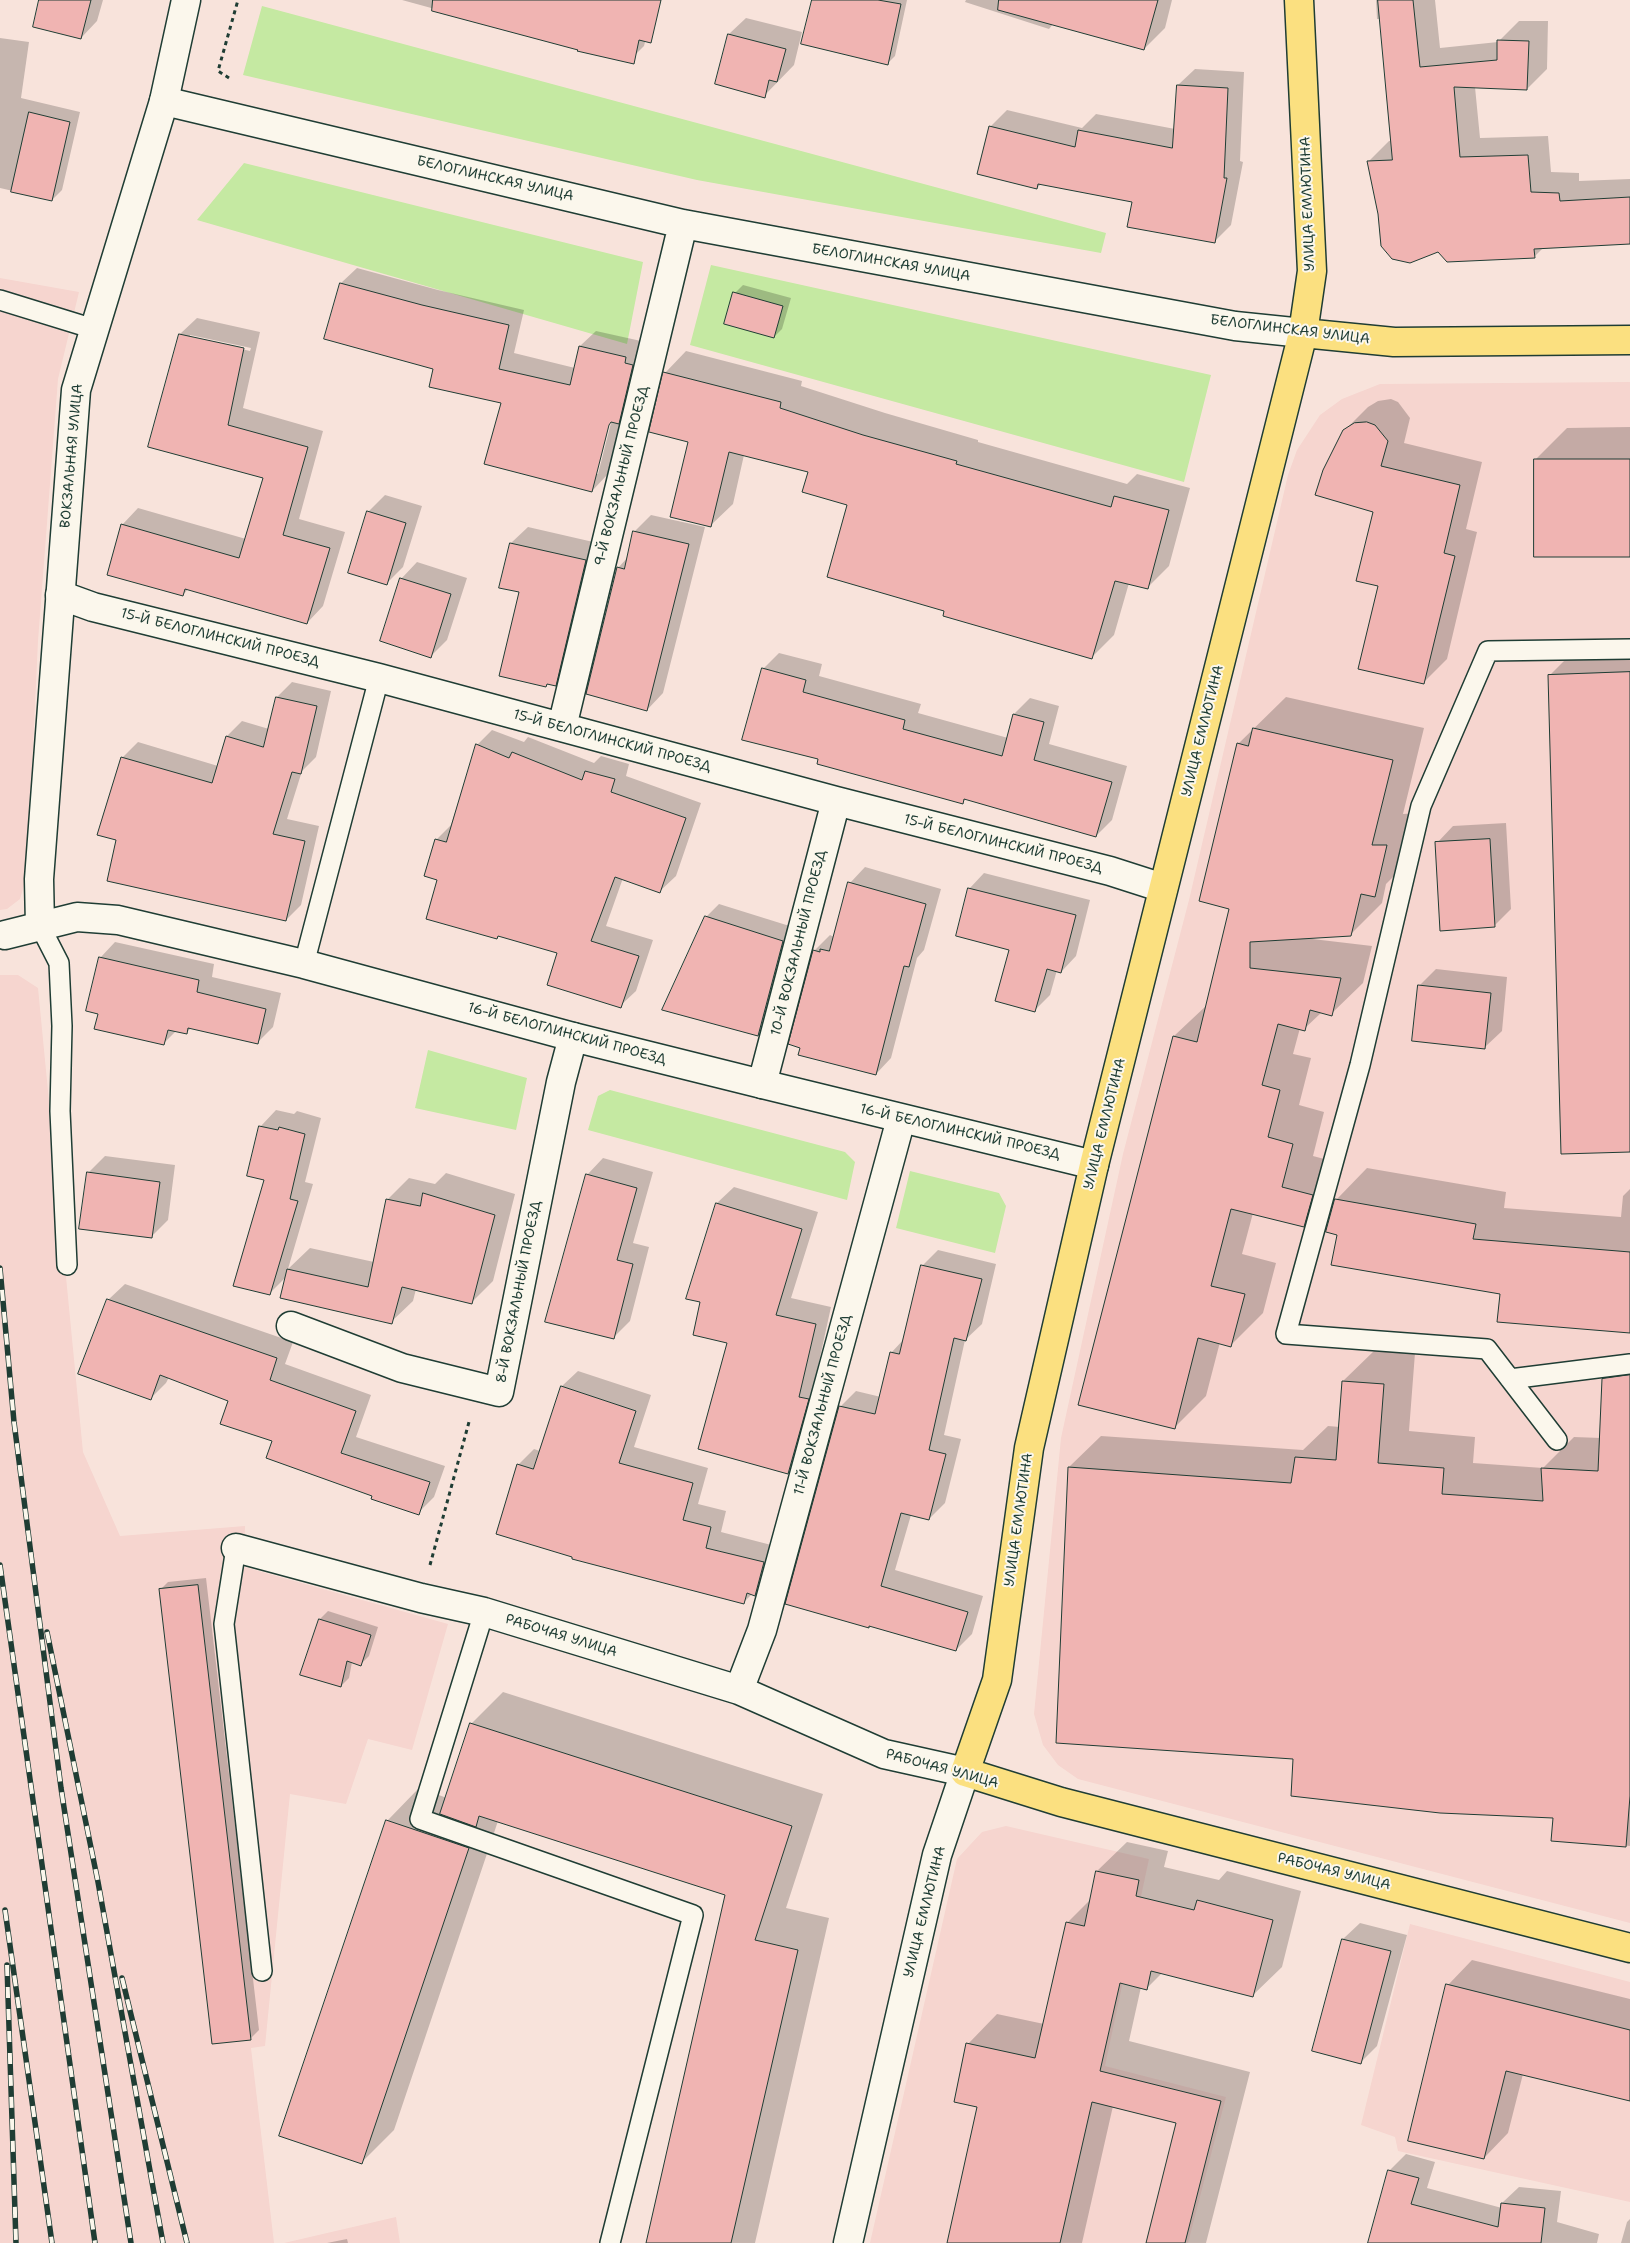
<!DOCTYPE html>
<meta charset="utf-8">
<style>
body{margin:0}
canvas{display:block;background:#f8e3db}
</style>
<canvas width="1630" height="2243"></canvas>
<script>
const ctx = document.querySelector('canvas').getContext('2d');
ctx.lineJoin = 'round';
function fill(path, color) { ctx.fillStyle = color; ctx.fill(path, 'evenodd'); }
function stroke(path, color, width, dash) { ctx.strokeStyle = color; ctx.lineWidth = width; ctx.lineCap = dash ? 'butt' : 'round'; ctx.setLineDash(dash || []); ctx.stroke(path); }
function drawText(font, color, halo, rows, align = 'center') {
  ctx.font = font + ' "Shantell Sans",sans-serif'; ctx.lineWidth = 4; ctx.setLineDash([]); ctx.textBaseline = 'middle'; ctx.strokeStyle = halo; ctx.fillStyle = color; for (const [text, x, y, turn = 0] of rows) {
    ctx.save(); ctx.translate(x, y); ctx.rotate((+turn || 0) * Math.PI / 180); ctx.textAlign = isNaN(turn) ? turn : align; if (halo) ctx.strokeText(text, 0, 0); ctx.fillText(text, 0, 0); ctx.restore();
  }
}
fill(new Path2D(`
 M0,278L79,292L58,379L38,641L27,875L20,899L7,909L0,910Z
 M1630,382V1923L1078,1779L1058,1765L1043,1745L1034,1714L1061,1438L1123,1154L1189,900L1288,475L1297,450L1320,415L1342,399L1380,384Z
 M0,975H18L38,988L83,1452L120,1536L245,1526L244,1567L448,1624L412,1750L368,1739L346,1804L290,1794L265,2046L251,2048L274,2243H0Z
 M1006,1826L1149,1859L1105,2066L1226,2097L1188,2243H870L957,1859L982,1832Z
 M1410,1924L1630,1982V2202L1398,2151L1395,2137L1361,2125Z
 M396,2217L400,2243H284Z`), '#f6d5cf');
fill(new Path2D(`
 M262,6L1106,233L1101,253L697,180L243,75Z
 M244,163L643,262L627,344L197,220Z
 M711,265L1211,375L1184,482L690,345Z
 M428,1050L527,1078L516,1130L415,1108Z
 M610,1090L845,1152L855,1162L847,1200L588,1130L598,1096Z
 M910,1171L999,1193L1006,1206L995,1253L896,1228Z`), '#c5e9a2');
fill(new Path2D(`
 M40,0H103L97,21L81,38Z
 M402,0H656L644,46L628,62Z
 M813,0H907L895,56L887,64Z
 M966,0H1172L1165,28L1144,49L1053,24L1049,29L965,2Z
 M1376,0H1435L1440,48L1498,42L1519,21H1548L1547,69L1527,89L1475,87L1480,138L1548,136L1551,172L1579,173V181L1630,179V243L1544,247L1534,257L1438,250L1379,214L1369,161L1389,141H1392L1381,19H1377Z
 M746,18L802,32L794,65L764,96L729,34Z
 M0,38L29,42L21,98L80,112L62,190L52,200L0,188Z
 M1195,69L1244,72L1240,161L1243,162L1231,225L1214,242L1133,201L1041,184L1037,188L990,127L1007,110L1082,128L1096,114L1175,129L1178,85Z
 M357,268L438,290L524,310L514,353L575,368L580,346L596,331L641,341L634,407L622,419L607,475L592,491L502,402L434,368L341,283ZM610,419H612L598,474H595Z
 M743,285L791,298L782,329L774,337L735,293Z
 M197,318L260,332L243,408L323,431L299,519L345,532L323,606L307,623L189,588L183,595L122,525L138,508L246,539L264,477L150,446L180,334ZM190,335L251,348L250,351L190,337Z
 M686,351L802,381L801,386L885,413L978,440V442L1127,484L1137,474L1190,488L1169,566L1147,588L1129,583L1114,635L1092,657L946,610L848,505L809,471L744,455L733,504L711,525L690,441L665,373Z
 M1391,399L1398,402L1410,418L1404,443L1482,462L1466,529L1477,532L1447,659L1423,683L1380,585L1374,511L1344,431L1368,407L1378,401Z
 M1630,427V555L1535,460L1567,428Z
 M385,495L422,506L403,567L387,583L368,512Z
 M651,515L705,527L663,693L647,710L618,568L628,557L635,531Z
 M528,527L602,544L572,668L555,685L549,683L546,686L520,591L501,587L511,543Z
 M417,562L467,578L447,640L431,656L401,579Z
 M1630,642V1151L1550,675L1581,644Z
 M779,653L822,664L819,676L921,704L918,713L1008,738L1014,714L1030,698L1059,706L1049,744L1127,766L1112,820L1096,836L966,799L963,802L820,759L763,669Z
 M292,682L331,691L316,757L302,771L287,819L319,826L301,905L286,920L117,839L122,758L138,742L218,766L227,736L242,721L269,729L277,697Z
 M1286,697L1424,728L1403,814L1418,813L1406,864L1386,884L1382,903L1350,935L1304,938L1372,946L1363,983L1331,1014L1322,1012L1304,1029L1300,1028L1293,1054L1311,1058L1299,1105L1324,1112L1313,1156L1343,1164L1335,1194L1303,1226L1253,1213L1242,1254L1276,1263L1263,1313L1231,1345L1220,1342L1206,1396L1174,1428L1080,1404L1174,1036L1207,1005L1231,908L1238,744Z
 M492,730L524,742L528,737L594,763L601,756L629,764L626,776L701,803L676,876L660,891L623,878L606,926L653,940L636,991L620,1006L558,952L500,935L497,938L439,879L436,840L451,825L477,745Z
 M1506,823L1511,909L1494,926L1437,843L1453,826Z
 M865,867L941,889L924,950L917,958L891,1058L876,1074L814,951L830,935L834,937L850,883Z
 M984,873L1090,900L1076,956L1061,972L1057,970L1050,995L1035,1010L1011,949L969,889Z
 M719,904L796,928L771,1022L758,1035L706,917Z
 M115,942L214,964L212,977L281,993L273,1027L257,1043L192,1027L186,1033L177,1030L164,1043L100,1013V958Z
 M1436,969L1507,977L1502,1031L1485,1047L1419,986Z
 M276,1110L294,1114L297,1111L321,1118L305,1182L313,1184L288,1269L310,1248L374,1262L388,1199L409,1178L435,1184L446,1173L515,1194L493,1281L471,1303L416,1289L413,1301L391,1322L287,1276L269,1294L265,1179L260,1127Z
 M105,1156L175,1165L168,1220L151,1237L88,1173Z
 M603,1158L653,1172L633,1243L649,1247L630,1321L613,1338L546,1321L587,1175Z
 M1367,1168L1506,1192L1504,1208L1621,1217L1623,1196L1630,1189V1331L1501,1293L1338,1234L1336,1200Z
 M734,1187L818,1212L791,1298L831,1307L815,1380L824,1383L805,1456L788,1472L729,1342L702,1301L688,1298L717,1203Z
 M938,1250L996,1264L982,1324L965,1340L944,1435L961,1439L945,1503L929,1519L911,1515L895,1570L983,1596L972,1634L956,1650L870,1624L840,1407L856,1391L881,1397L891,1353L904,1339L922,1266Z
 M125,1284L293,1342L285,1364L371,1395L356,1437L445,1466L434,1497L418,1513L374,1495L273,1440L229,1401L169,1377L166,1383L150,1399L108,1300Z
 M1375,1350L1415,1353L1409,1431L1475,1437L1473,1463L1543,1468L1574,1437L1601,1438L1603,1399L1630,1372V1846L1552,1839L1555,1817L1295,1757L1057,1742L1069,1467L1101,1436L1303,1450L1328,1426L1340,1427L1343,1381Z
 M578,1371L651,1395L634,1447L708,1468L698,1504L726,1511L721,1532L779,1547L770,1579L755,1594H752L743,1603L518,1465L534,1449L540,1451L562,1386Z
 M206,1578L259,2030L251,2038L160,1590L168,1582Z
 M328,1611L378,1627L369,1656L361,1664L352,1662L349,1678L341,1686L320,1619Z
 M503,1692L823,1794L786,1908L829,1918L755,2243H647L726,1894L498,1821L394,2130L362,2162L387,1821L419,1788L447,1798L471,1724Z
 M1127,1842L1168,1851L1164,1867L1219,1880L1227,1871L1301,1891L1282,1967L1252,1996L1162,1973L1147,1988L1141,1987L1129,2041L1250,2072L1206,2243H1147L1178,2122L1113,2106L1082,2243H948L979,2106L968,2044L997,2014L1044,2024L1067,1923L1091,1899L1097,1871Z
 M1360,1923L1407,1935L1377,2046L1360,2063L1313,2051L1343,1939Z
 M1472,1960L1630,1999V2098L1523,2074L1508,2133L1484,2158L1448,1985Z
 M1406,2154L1435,2162L1427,2188L1502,2208V2203L1519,2187L1561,2191L1557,2222L1599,2234L1597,2243H1370L1389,2171Z
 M1630,2219V2243H1621L1627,2222Z
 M347,2239L348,2243H327Z`), '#0003');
const building = new Path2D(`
 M39,0H91L81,39L33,27Z
 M433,0H661L651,43L639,40L634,64L577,51L578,50L432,11Z
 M812,0H878L901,4L888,65L801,44Z
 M999,0H1158L1144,50L998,10Z
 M1378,0H1413L1420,67L1497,60V40L1529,41L1527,90L1454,87L1460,157L1528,155L1531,192L1559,193L1560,201L1630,197V244L1534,249L1535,258L1447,262L1438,252L1410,263L1392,259L1381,246L1378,214L1367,161L1392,160Z
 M728,34L786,49L777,82L769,80L765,98L715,84Z
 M1177,85L1228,88L1224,178H1227L1215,243L1127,227L1132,202L1038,184L1037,189L977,174L989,126L1075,147L1078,130L1172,148Z
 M29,112L70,122L52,201L11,192Z
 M340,283L422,305L509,325L499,369L570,385L579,346L626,357L625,363L633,365L619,424L611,422L609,425L592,492L484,464L501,403L429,387L433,369L324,339Z
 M733,292L783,306L774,338L724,324Z
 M179,334L244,348L228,425L308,447L283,535L330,548L307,624L185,589L183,596L107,575L121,524L239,558L263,478L148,447Z
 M663,372L781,402L780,408L863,435L957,461L956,464L1111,507L1114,496L1169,510L1148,589L1115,581L1092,659L943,616L944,611L827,577L847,505L802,492L808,472L729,452L711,527L670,517L688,442L649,432Z
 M1367,422L1375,425L1388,441L1381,466L1460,485L1444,553L1455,556L1424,684L1358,669L1378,586L1356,581L1373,512L1315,495L1323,470L1343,430L1354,423Z
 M1534,459H1630V557H1534Z
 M367,511L406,523L387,585L348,573Z
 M633,531L689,544L647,711L586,694L617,567L624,569Z
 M510,543L586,560L556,686L547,684L546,687L499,676L519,592L499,588Z
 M400,578L451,594L431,658L380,641Z
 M762,668L806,680L803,692L905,720L903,729L1002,756L1013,714L1044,722L1034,760L1112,782L1096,837L964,799L963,804L905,788L817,764L818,759L742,740Z
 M1630,672V1152L1561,1154L1548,675Z
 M276,697L317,706L301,774L292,772L273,834L305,841L286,921L107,881L116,840L97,835L121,757L212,783L226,736L263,747Z
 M1253,728L1393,760L1372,845H1387L1375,897L1361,894L1351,936L1250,942V968L1341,978L1332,1016L1310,1010L1305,1031L1278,1024L1262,1085L1280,1090L1268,1137L1293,1144L1282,1187L1313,1195L1304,1227L1231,1209L1211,1286L1245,1294L1231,1347L1198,1338L1175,1429L1078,1405L1173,1036L1197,1042L1229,909L1199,901L1237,743L1248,746Z
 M476,744L509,758L512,752L582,780L585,771L615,779L611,792L686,818L660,893L615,877L591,941L639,956L621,1008L547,985L557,953L498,936L497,939L426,919L437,880L424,876L435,839L446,842Z
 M1490,839L1495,927L1440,931L1435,842Z
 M848,882L926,904L909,967L904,966L876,1075L798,1055L800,1048L788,1044L813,950L820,952V949L829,951Z
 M968,888L1076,915L1061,973L1047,969L1035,1012L995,1001L1009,950L956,936Z
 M705,916L783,941L758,1036L662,1010Z
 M99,957L199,980L197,992L266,1009L258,1044L188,1028L187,1034L168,1030L164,1045L94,1029L98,1014L86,1011Z
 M1418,985L1491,993L1485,1049L1412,1041Z
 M259,1126L278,1130L279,1127L305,1134L290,1199L298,1201L270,1295L233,1286L264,1180L247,1176Z
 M87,1172L160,1182L152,1238L79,1229Z
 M586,1174L637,1188L617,1260L633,1264L614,1339L545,1322Z
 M423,1193L495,1215L472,1304L402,1287L392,1324L280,1298L287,1269L368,1287L386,1199L420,1206Z
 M1335,1199L1476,1224L1473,1239L1630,1252V1333L1497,1322L1500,1294L1331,1265L1337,1235L1326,1232Z
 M716,1203L802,1229L776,1315L816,1324L799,1397L809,1399L788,1474L698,1449L727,1343L693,1335L700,1302L686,1299Z
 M921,1265L982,1279L966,1341L954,1338L929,1450L946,1454L929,1520L901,1513L881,1586L968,1612L956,1651L869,1626V1628L785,1604L839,1406L875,1414L890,1352L899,1354Z
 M107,1299L277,1358L270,1380L356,1411L341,1453L430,1482L419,1515L371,1499L372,1496L266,1458L272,1441L220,1424L228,1401L160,1375L151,1400L78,1374Z
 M1630,1375V1796L1626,1847L1551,1841L1553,1818L1440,1813L1291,1796L1293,1759L1056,1743L1068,1467L1291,1483L1295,1457L1336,1460L1342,1381L1384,1384L1378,1463L1444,1468L1442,1494L1543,1501L1541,1468L1598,1471L1602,1379Z
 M561,1386L636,1411L619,1463L693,1483L683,1520L711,1527L706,1548L764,1562L755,1596L747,1593L744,1604L572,1559V1557L496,1534L517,1464L533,1469Z
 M198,1585L251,2040L212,2044L159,1589Z
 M319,1619L371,1635L361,1666L347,1661L341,1687L300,1675Z
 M470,1723L792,1826L755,1940L798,1950L731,2243H646L725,1895L479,1816L476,1827L440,1814Z
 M386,1820L469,1848L362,2164L279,2136Z
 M1096,1871L1139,1880L1136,1896L1194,1910L1197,1900L1273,1920L1253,1997L1151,1971L1147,1990L1120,1983L1100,2071L1221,2101L1185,2243H1146L1176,2123L1092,2102L1060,2243H947L977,2107L954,2102L966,2043L1035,2058L1066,1922L1084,1926Z
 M1342,1939L1391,1951L1361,2064L1312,2051Z
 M1446,1984L1630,2030V2101L1506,2071L1484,2159L1408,2141Z
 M1388,2170L1419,2178L1411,2204L1498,2227L1501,2203L1545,2208L1541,2243H1368Z`);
fill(building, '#f0b4b2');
stroke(building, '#1f3d34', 1);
const service = new Path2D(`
 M0,300L94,329
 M40,926L59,963L62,1026L60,1111L67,1265
 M304,964L379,678
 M1510,1379L1630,1364
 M1557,1440L1487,1349L1286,1334L1360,1065L1421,806L1488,651L1630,649
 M236,1548L224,1624L262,1971
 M484,1612L420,1819L693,1915L610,2243`);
const minor = new Path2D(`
 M164,101L683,224L1235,326L1303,333
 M60,595L93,607L379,678L836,801L1110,871L1163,888
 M562,727L683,224
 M762,1084L836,801
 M291,1326L402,1368L499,1392L561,1082L573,1037
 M236,1548L421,1598L484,1612L739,1690L884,1754L965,1772L937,1855L848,2243
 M739,1690L762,1630L901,1119`);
const tertiary = new Path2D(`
 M40,926L39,879L76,390L164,101L186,0
 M5,935L77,917L118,920L304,964L573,1037L762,1084L1094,1165`);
const primary = new Path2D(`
 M1299,0L1312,271L1303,333L1094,1165L1029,1448L997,1680L965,1772L1061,1802L1630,1948
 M1303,333L1394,342L1630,340`);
stroke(service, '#1f3d34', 22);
stroke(minor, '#1f3d34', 31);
stroke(tertiary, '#1f3d34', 31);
stroke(primary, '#1f3d34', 31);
stroke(new Path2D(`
 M229,78L218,71L238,0
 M430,1565L469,1422`), '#1f3d34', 3, [4, 4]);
stroke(service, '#fbf7ec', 19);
stroke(minor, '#fbf7ec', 28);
stroke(tertiary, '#fbf7ec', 28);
stroke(primary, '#fbe080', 28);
const rail = new Path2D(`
 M0,1268L14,1422L61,1788L131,2243
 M0,1565L95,2243
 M47,1632L98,1882L163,2243
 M5,1910L52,2243
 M7,1965L16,2243
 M122,1978L187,2243`);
stroke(rail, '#1f3d34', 5.5);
stroke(rail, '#fbf7ec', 4, [11]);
drawText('14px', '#1f3d34', '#fbf7ec', [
 ["БЕЛОГЛИНСКАЯ УЛИЦА",495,179,13],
 ["УЛИЦА ЕМЛЮТИНА",1308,204,-92],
 ["БЕЛОГЛИНСКАЯ УЛИЦА",891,263,10],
 ["БЕЛОГЛИНСКАЯ УЛИЦА",1290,330,7],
 ["ВОКЗАЛЬНАЯ УЛИЦА",72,456,-85],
 ["9-Й ВОКЗАЛЬНЫЙ ПРОЕЗД",622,476,-76],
 ["15-Й БЕЛОГЛИНСКИЙ ПРОЕЗД",220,638,14],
 ["УЛИЦА ЕМЛЮТИНА",1203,731,-76],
 ["15-Й БЕЛОГЛИНСКИЙ ПРОЕЗД",612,741,15],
 ["15-Й БЕЛОГЛИНСКИЙ ПРОЕЗД",1003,844,14],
 ["10-Й ВОКЗАЛЬНЫЙ ПРОЕЗД",799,943,-76],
 ["16-Й БЕЛОГЛИНСКИЙ ПРОЕЗД",567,1034,15],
 ["УЛИЦА ЕМЛЮТИНА",1105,1124,-76],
 ["16-Й БЕЛОГЛИНСКИЙ ПРОЕЗД",960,1132,13],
 ["8-Й ВОКЗАЛЬНЫЙ ПРОЕЗД",519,1292,-79],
 ["11-Й ВОКЗАЛЬНЫЙ ПРОЕЗД",823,1405,-75],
 ["УЛИЦА ЕМЛЮТИНА",1019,1520,-82],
 ["РАБОЧАЯ УЛИЦА",561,1636,17],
 ["РАБОЧАЯ УЛИЦА",942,1769,15],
 ["РАБОЧАЯ УЛИЦА",1334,1872,14],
 ["УЛИЦА ЕМЛЮТИНА",925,1912,-76]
]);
</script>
